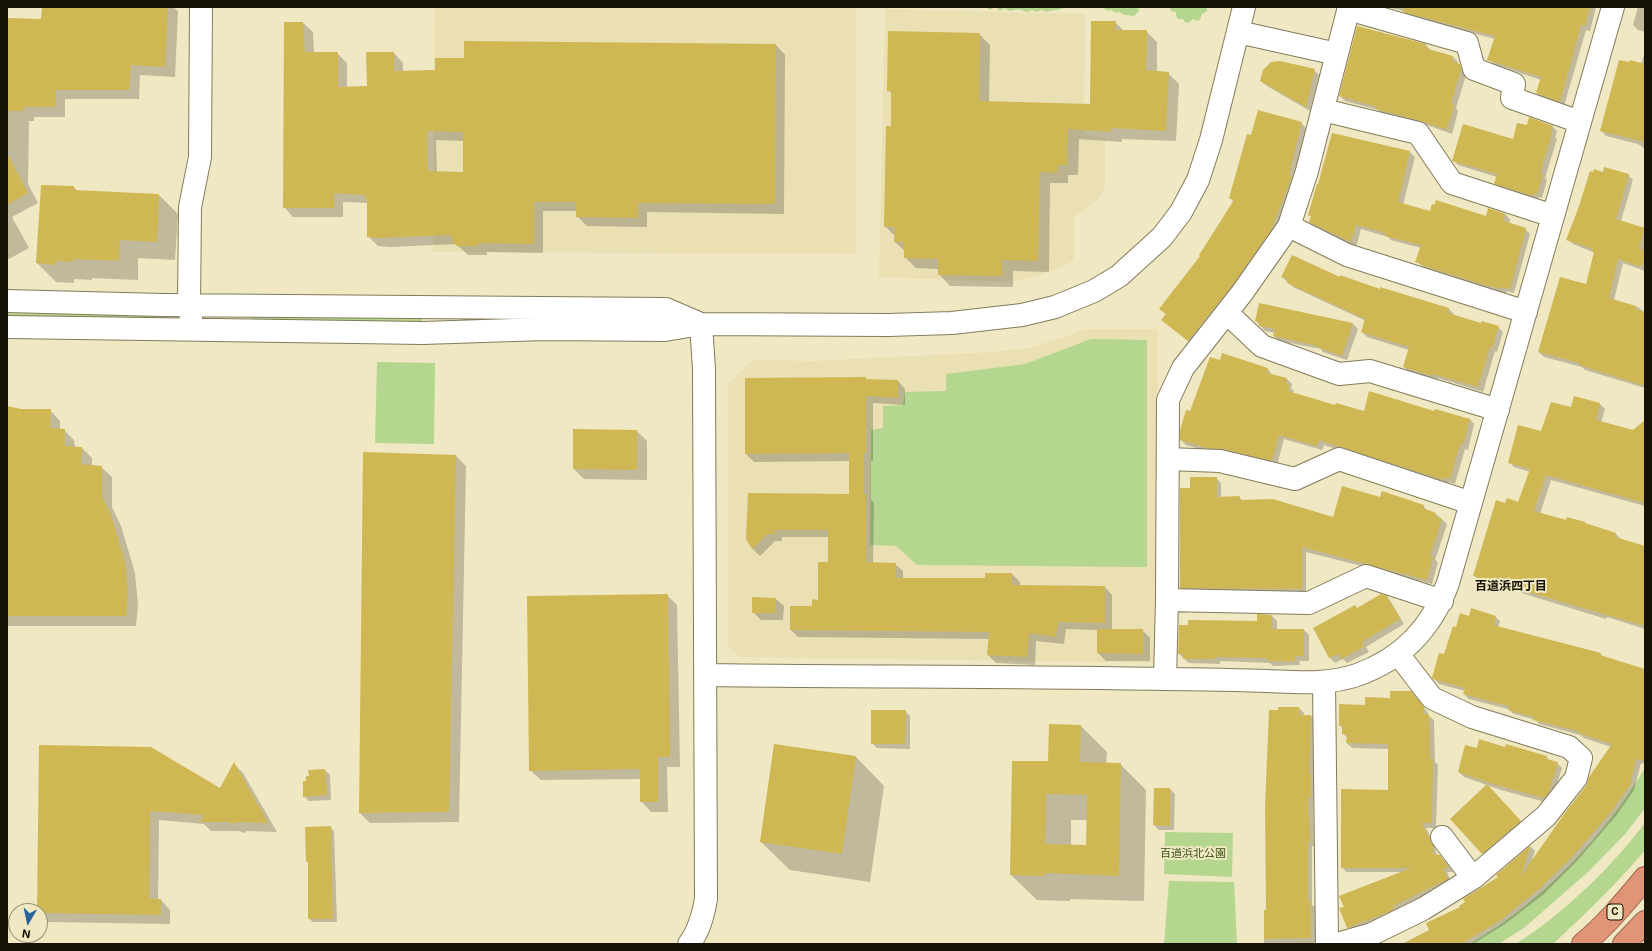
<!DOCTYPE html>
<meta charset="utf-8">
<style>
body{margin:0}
#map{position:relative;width:1652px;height:951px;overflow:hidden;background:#f0e8c3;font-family:Inter,sans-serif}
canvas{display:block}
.frame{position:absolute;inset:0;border:8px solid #161306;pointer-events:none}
.north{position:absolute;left:8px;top:903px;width:40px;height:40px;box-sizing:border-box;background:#f0e8c3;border:1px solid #999377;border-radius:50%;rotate:189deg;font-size:11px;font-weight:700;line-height:16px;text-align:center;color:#161306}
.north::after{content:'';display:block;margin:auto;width:14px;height:18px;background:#25659b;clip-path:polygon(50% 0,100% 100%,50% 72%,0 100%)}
</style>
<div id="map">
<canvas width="1652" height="951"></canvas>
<div class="frame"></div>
<div class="north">N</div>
</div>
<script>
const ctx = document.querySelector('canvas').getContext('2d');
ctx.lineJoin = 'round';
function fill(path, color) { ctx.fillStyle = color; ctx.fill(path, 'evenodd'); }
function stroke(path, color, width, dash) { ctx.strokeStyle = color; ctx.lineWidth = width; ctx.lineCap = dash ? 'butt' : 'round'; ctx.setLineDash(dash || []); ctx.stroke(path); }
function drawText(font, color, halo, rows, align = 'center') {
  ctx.font = font + ' Inter,"Noto Sans JP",sans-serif'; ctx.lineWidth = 4; ctx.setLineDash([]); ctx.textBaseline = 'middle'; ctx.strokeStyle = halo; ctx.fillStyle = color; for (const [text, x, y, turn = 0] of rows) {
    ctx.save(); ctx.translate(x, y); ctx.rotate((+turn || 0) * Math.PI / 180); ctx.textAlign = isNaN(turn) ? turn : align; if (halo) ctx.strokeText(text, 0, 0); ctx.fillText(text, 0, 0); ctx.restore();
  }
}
fill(new Path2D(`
 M434,7L856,8V254L433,252Z
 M885,9L1085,14L1084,135L1105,138V183L1102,195L1088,208L1074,216V261L1039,276L1006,282L879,277Z
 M1085,329H1158L1157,663L738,657L728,646V384L753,360L813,361L993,352L1029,348L1067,336Z`), '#eae0b3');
fill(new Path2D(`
 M986,7H1065C1060,11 1053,9 1047,12L1041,10L1037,12L1032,10L1027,12C1025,12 1023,10 1021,10C1014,8 1011,14 1005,8L1000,11L995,7L990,10Z
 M1102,7H1138L1139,11L1134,16L1124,15L1119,12L1116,13L1111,10L1108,11Z
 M1169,7H1207V11L1202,14L1200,20L1197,21L1193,19L1188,23L1185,22L1183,19H1178L1176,16V12L1171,11Z
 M7,313L166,316V319L7,317Z
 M251,316L422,318V322L251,320Z
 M1091,339L1147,340V567L917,565L896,546L870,545L871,430L883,428V406L903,405L905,392L946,391V374L1025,364Z
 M377,362L435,363L434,444L375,443Z
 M1645,768V808L1626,833L1588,872L1525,927L1499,944H1470C1541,902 1603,838 1645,768Z
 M1645,823V850C1617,884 1585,914 1553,944H1516C1565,912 1610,869 1645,823Z
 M1165,832L1233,833L1232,877L1164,874Z
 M1169,881L1234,882L1237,944H1164Z`), '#b4d68f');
fill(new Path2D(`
 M43,7H173L178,11L175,77L140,75L139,99H65V117H34V121H29L28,184L38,203L12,217L29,248L7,260V19L42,20Z
 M1387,7H1596L1590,31L1586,30L1564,106L1542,98L1537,93L1541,80L1494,64L1489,59L1495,39L1409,16L1404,11Z
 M1638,7H1645V32L1638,30L1633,25Z
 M1115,22L1124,31H1146L1157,42V72L1168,73L1179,84L1176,141L1122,139V142L1079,139L1078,175H1068V183H1050L1049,272L1013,271V287L950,286L939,274V269L916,268L905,257V251L895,242L896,237L885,226L892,127V94L888,90L979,34L990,45L989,102L1091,105Z
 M285,23H303L313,32L314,53H337L347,63V87H368L394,53L403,63V72L436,71L465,59L776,45L785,55L784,214L647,212V227L587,226L577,216V211H543V253L487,252V255H468L456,244L391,247L378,246L368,236V203L343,202V217H293L284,207ZM436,140L464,141V173L437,172Z
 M1426,45L1431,51L1453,57L1458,62L1457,64L1464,70L1466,75L1456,108L1458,111L1452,134L1427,125L1382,114L1378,110L1345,101L1340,96Z
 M1645,52V149L1638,144L1606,136L1602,131L1641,64Z
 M1314,70L1319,75L1310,111L1267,86L1261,81Z
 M1301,123L1307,129L1294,180L1275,236L1194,346L1163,320L1167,315L1160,309L1201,256L1234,202L1230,198L1252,136Z
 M1552,126L1557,131L1555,137L1557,139L1545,178L1547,180L1542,198L1539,197L1538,201L1500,188L1495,183L1497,177L1458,165L1453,160L1513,140L1527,127Z
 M1410,152L1415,157L1403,205L1430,212L1487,217L1505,214L1510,219L1509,224L1525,229L1530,234L1514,293L1507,291L1506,294L1483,288L1427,270L1416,261L1421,248L1391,240L1388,237L1361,229L1356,247L1315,227L1310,222L1312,217L1309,215Z
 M1604,173L1628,175L1633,180L1621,221L1645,229V271L1623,263L1614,300L1638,307L1645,313V388L1585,370L1582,367L1544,357L1539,352L1586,285L1595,253L1573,244L1568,239Z
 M74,187L77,191L159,195L178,214L175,260L138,258V280L92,278V280L74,279V283L56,282L37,263Z
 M1282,277L1340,278L1449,309L1454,314L1453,316L1482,324L1498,327L1503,332L1497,352L1495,351L1483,392L1438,378V380L1409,372L1404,367L1409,350L1367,337L1362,332L1366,321L1293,287Z
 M1260,304L1353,324L1358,329L1347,360L1323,352L1321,349L1279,341L1274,336L1275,333L1265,331L1256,321Z
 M1268,369L1272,375L1287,379L1292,384L1291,388L1294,391L1293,394L1336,406L1364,412H1435L1470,419L1474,424L1468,450L1465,449L1455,484L1449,482L1448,485L1324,445L1322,450L1284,439L1277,465L1212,453L1186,445L1181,440L1191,413Z
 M865,378L867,380L898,381L905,389V405L873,403V461H871V500L874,503L873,564H895L903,571V579H986L1012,574L1020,582V586L1105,587L1112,595V630H1142L1150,638V661H1106L1098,653V630L1066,629L1064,644L1036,641L1035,665L996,663L988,655L989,639L798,637L791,630L819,601L828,563L829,537H782V541H775L760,556L753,549L747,539L850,495V461L754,462L746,454Z
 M1575,397L1600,404L1605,409L1601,423L1633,432L1645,429V506L1551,480L1540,514L1587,525L1616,534L1621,539L1645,548V629L1607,617L1606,619L1479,580L1474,575L1506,504L1519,503L1530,472L1514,467L1509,462L1542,432L1572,408Z
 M7,407L21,410H50L60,421V430H64L74,440L75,447L82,448L92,458V466L101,467L112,477V507L121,526L135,573L138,605L136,626H7Z
 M637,431L647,441V480L584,479L574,469Z
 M364,453L456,456L466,466L459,822L370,823L360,813Z
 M1216,478L1221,483V498L1239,497L1243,501L1333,518L1381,498L1423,506L1428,511L1436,514L1447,524L1435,560L1438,562L1432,584L1306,552V593L1185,592L1181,587L1191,489Z
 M667,595L677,605L680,767H667L668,812H651L641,801V779L541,780L530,770Z
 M1386,597L1391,602L1404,624L1366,647L1369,652L1347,663L1343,659L1335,663L1330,658L1314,629Z
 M776,599L784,606L783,620H761L753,612Z
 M1272,616L1277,621V630H1304L1309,635V661H1299L1300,665L1273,666L1270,663L1220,661V664L1189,663L1179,654Z
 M1469,617H1495L1500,621L1498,627L1600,654L1604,657L1645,670V764L1641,763L1634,790L1616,816L1577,861L1544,894L1505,924L1473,944H1404L1431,930L1461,908L1500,878L1497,875L1531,847L1535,851L1532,860L1587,786L1611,747L1584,738L1580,735L1539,724L1536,720L1514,714L1508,709L1469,699L1464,694L1465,691L1439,684L1433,678L1457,628Z
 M1415,697L1428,713V715L1434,720L1435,762L1438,765L1436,828H1426L1434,843L1437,856L1445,861L1453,872H1447L1452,884L1353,932L1348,927L1402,872H1346L1342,867L1389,791V749L1352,748L1347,743L1348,738L1343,734V729L1340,725L1366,706L1391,699Z
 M1299,708L1304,713L1303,716H1311L1316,720L1314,778L1316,780L1315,802H1313L1314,846H1312V905L1315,907L1316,944H1264L1265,911H1267Z
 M905,711L910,716V749L877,748L872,743Z
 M1081,726L1107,752L1106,764H1120L1146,790L1144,901L1070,899V901L1037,900L1011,875L1049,762ZM1071,820H1088L1087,846L1071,845Z
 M40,746L220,789L234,764L243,773L277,832L247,831L244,833L239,831H211L204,824L159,820L158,900H161L170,910V924L48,922L40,915V911H38Z
 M1478,749L1546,757L1551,761L1557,763L1562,768L1552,799L1549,803L1501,790L1464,777L1459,772Z
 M856,757L884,786L870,882L790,870L761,842Z
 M325,770L330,775L331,800L309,801L304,796L307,782Z
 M1487,786L1522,824L1485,855L1451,819Z
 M1155,789H1170L1175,794L1174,830H1159L1154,825Z
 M330,827L334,831L337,922H313L309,919V863L307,861Z`), '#0003');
fill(new Path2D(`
 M42,7H168L165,67L131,65L129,90H56V107H24V111H7V18L41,19Z
 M1404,7H1590L1585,26L1581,25L1560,102L1536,93L1541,77L1487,60L1495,36L1403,12Z
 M1091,21H1116L1115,30H1147L1146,70L1169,72L1166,131L1111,128V132L1068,129L1067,165H1058L1057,173L1040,172L1038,261L1002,260V276L938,275V259L904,258V242H894L895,227H884L886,126H891V91H887L888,31L980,33L979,101L1090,104Z
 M284,22H303L305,52H338V87L367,86L366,52H394V71L435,70V58H464V41L776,44L775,204L638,203V218L576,217V202H534V244L478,243V246H457L453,242L450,235L381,238L367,237V199H365V195L334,193V208H283ZM427,131L463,132V172L428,171Z
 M1357,26L1426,44L1425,47H1428V49L1453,56L1452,61L1460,64L1461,69L1451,104L1454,105L1447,130L1421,121L1376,109L1377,107L1339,96Z
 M1619,60L1629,62L1630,60L1645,64V142L1600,131Z
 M1280,61L1315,69L1306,107L1260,81L1263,70L1271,62Z
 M1258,110L1302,122L1289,174L1292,177L1271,230L1232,286L1188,341L1161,320L1166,314L1159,309L1200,256L1199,255L1234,200L1229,198L1247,134L1251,135Z
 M1529,117L1553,126L1551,132L1552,133L1540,173L1543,174L1537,194L1534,193L1533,196L1494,184L1497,174L1452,161L1463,124L1513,139L1517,123L1527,125Z
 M1332,133L1410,151L1398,202L1430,211L1432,204L1434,205L1436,200L1486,216L1488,208L1505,214L1504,221L1526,228L1510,289L1502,287L1501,289L1478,283L1421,265L1422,264L1415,262L1421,245L1385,236L1386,233L1356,225L1351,242L1309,222L1311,216L1308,215L1317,184H1318Z
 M7,153L28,193L7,205Z
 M1604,167L1629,174L1616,219L1645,228L1639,249L1645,250V256L1641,267L1618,259L1609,298L1636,306L1635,309L1645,312V386L1579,365L1580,363L1538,352L1560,277L1586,284L1594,252L1592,251L1593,249L1566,240L1578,209L1590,171L1593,172L1594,169L1603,172Z
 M41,185L74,186V190L159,194L157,242L120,240L119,261L73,259V262L56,261V265L36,263Z
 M1292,255L1340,277V275L1380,289V287L1449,308L1448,313L1481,323V321L1499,326L1492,348L1490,347L1478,387L1433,374V376L1403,367L1409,347L1361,332L1365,319L1287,283L1288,280L1281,277Z
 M1259,303L1353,323L1342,356L1317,347L1318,346L1273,336L1275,329L1259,326V322L1255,321Z
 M1222,353L1268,368L1267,373L1287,378L1286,384L1290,385L1288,391L1335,405L1336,403L1364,411L1369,391L1434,411L1435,409L1470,419L1463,445L1460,444L1450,479L1444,477L1443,480L1319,440L1317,446L1279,435L1272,461L1223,449L1207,448L1180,440V430L1186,410L1190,411L1210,357L1220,360Z
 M866,377V379L898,380V398L866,396V453H864V495L866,494V562L896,563V578H985V573H1012V585L1105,586V623L1058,622L1056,637L1029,633L1027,657L987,655L989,632L790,630V606H812V599L818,600V562H828V530H775V534H767L752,549L746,539L748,493L849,494V453L745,454V378Z
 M1574,396L1600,403L1596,420L1633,430L1645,420V503L1546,475L1534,511L1566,520L1567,517L1585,522V523L1616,533L1615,537L1645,546V626L1473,576L1496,500L1505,503L1507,498L1518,502L1530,469L1508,463L1518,425L1541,431L1551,402L1571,407Z
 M7,406L21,409H51L50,428L65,429V446L82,447L81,464L102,466V496L111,515L125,562L128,594L126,616H7Z
 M573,429L637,430V470L573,469Z
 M363,452L456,455L449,812L359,813Z
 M1190,477H1217V497L1240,496V500L1273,499L1333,517L1342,486L1380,497L1382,491L1424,505L1423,508L1436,513L1435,516L1442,519L1430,556L1433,557L1427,580L1302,547V589L1180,588V488H1190Z
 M668,594L670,757H658V802H640V769L529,771L527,596Z
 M1381,594L1387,596L1400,619L1362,642L1364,647L1341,659L1339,654L1329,658L1313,628L1355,605L1357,608Z
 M752,597L776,598V613H752Z
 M1471,608L1496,616L1493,625L1601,653L1600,655L1645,669V761L1636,759L1630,785L1612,811L1572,857L1539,889L1501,920L1461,944H1402L1429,930L1426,923L1460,907L1459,906L1465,902L1463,899L1498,877L1496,875L1531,845L1521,876L1564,814L1586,786L1589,777L1612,744L1578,733V731L1533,720L1534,717L1508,710L1509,706L1463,694L1465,688L1433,679L1432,678L1439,653L1444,654L1453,626L1456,627L1460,613L1469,616Z
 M1257,614L1272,615V629H1304V656H1295V661H1267V658L1216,657L1215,659H1183V654H1178L1179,625H1188V620L1257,621Z
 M1097,629H1143V654L1097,653Z
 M1390,691H1411L1424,707V714H1429L1430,759H1433L1432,823H1422L1429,838L1430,837L1433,845V854L1440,855L1449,868H1443L1448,879L1393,906L1394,909L1389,912L1347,928L1339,908L1344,907L1339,896L1411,868H1341V789L1388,790V744L1346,743L1347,735L1342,734V725L1339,726V704L1365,705V697L1390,698Z
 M1278,707H1299V715H1311L1309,774H1311V798H1308L1310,842H1308V901H1310L1311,938L1264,939V910H1266L1265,807L1269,710H1278Z
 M871,710H906L905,744H871Z
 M1049,724L1081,725L1080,762L1121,763L1119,876L1045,873V876L1010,875L1012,761H1048ZM1046,794L1087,795L1086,845L1045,844Z
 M1479,739L1505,747L1506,744L1547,756L1546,759L1558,762L1548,794L1544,798L1496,785L1458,772L1465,745L1477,748Z
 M774,744L856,756L842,854L760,842Z
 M39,745L151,747L220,788L234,762L268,823L238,822L234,824L228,822H200L204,815L150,811L149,899H161V915L40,913V911H37Z
 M325,769L327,795L303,797V781H306V776H309L308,770Z
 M1487,784L1521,821L1482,854L1450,819Z
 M1154,788H1170V826L1153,825Z
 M331,826L333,919H308V862H306L305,827Z`), '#cfb753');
const minor = new Path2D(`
 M1348,9L1467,43L1474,69L1514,84L1512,98L1580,122
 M1238,32L1337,54
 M1323,110L1418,133L1452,183L1553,216
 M1289,226L1347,255L1526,312
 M7,301L162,305L666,309L701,324
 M1227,313L1262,346L1339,374L1370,371L1498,410
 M191,319L189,305L190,207L200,157L201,7
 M7,327L423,333L544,329L665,330L701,324L888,325L952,323L1022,315L1055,307L1094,291L1119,276L1162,237L1181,212L1198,180L1211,140L1244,7
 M1168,459L1220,461L1295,479L1339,459L1471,503
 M1167,600L1309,603L1366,576L1442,601
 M706,675C859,677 1011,676 1164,679C1198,679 1233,680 1267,681C1297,682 1328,685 1357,675C1402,659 1432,628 1448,583L1613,7
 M1165,679L1167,600L1168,400L1183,368L1242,293L1289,226L1307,171L1349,7
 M1324,682L1327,944
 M1442,837L1473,878
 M689,944C699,931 703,916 706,899L704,369L701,324
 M1337,944L1372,934L1423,909L1473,878L1546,816L1576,778L1581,758L1569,747L1472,717L1432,698L1398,654`);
const highway = new Path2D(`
 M1583,944C1606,925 1626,901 1645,878
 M1624,944L1645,922`);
stroke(minor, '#837b59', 24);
stroke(highway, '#9b674f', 24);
stroke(minor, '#fff', 22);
stroke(highway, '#e29476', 22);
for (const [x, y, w] of [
 [1615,912,16]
]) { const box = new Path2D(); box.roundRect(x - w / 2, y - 8, w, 16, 3); ctx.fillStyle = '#f0e8c3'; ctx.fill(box); stroke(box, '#161306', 1); }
drawText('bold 10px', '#161306', null, [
 ["C",1615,912]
]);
drawText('11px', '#395316', '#f0e8c3', [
 ["百道浜北公園",1193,854]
]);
drawText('bold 12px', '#161306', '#f0e8c3', [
 ["百道浜四丁目",1511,586]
]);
</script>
